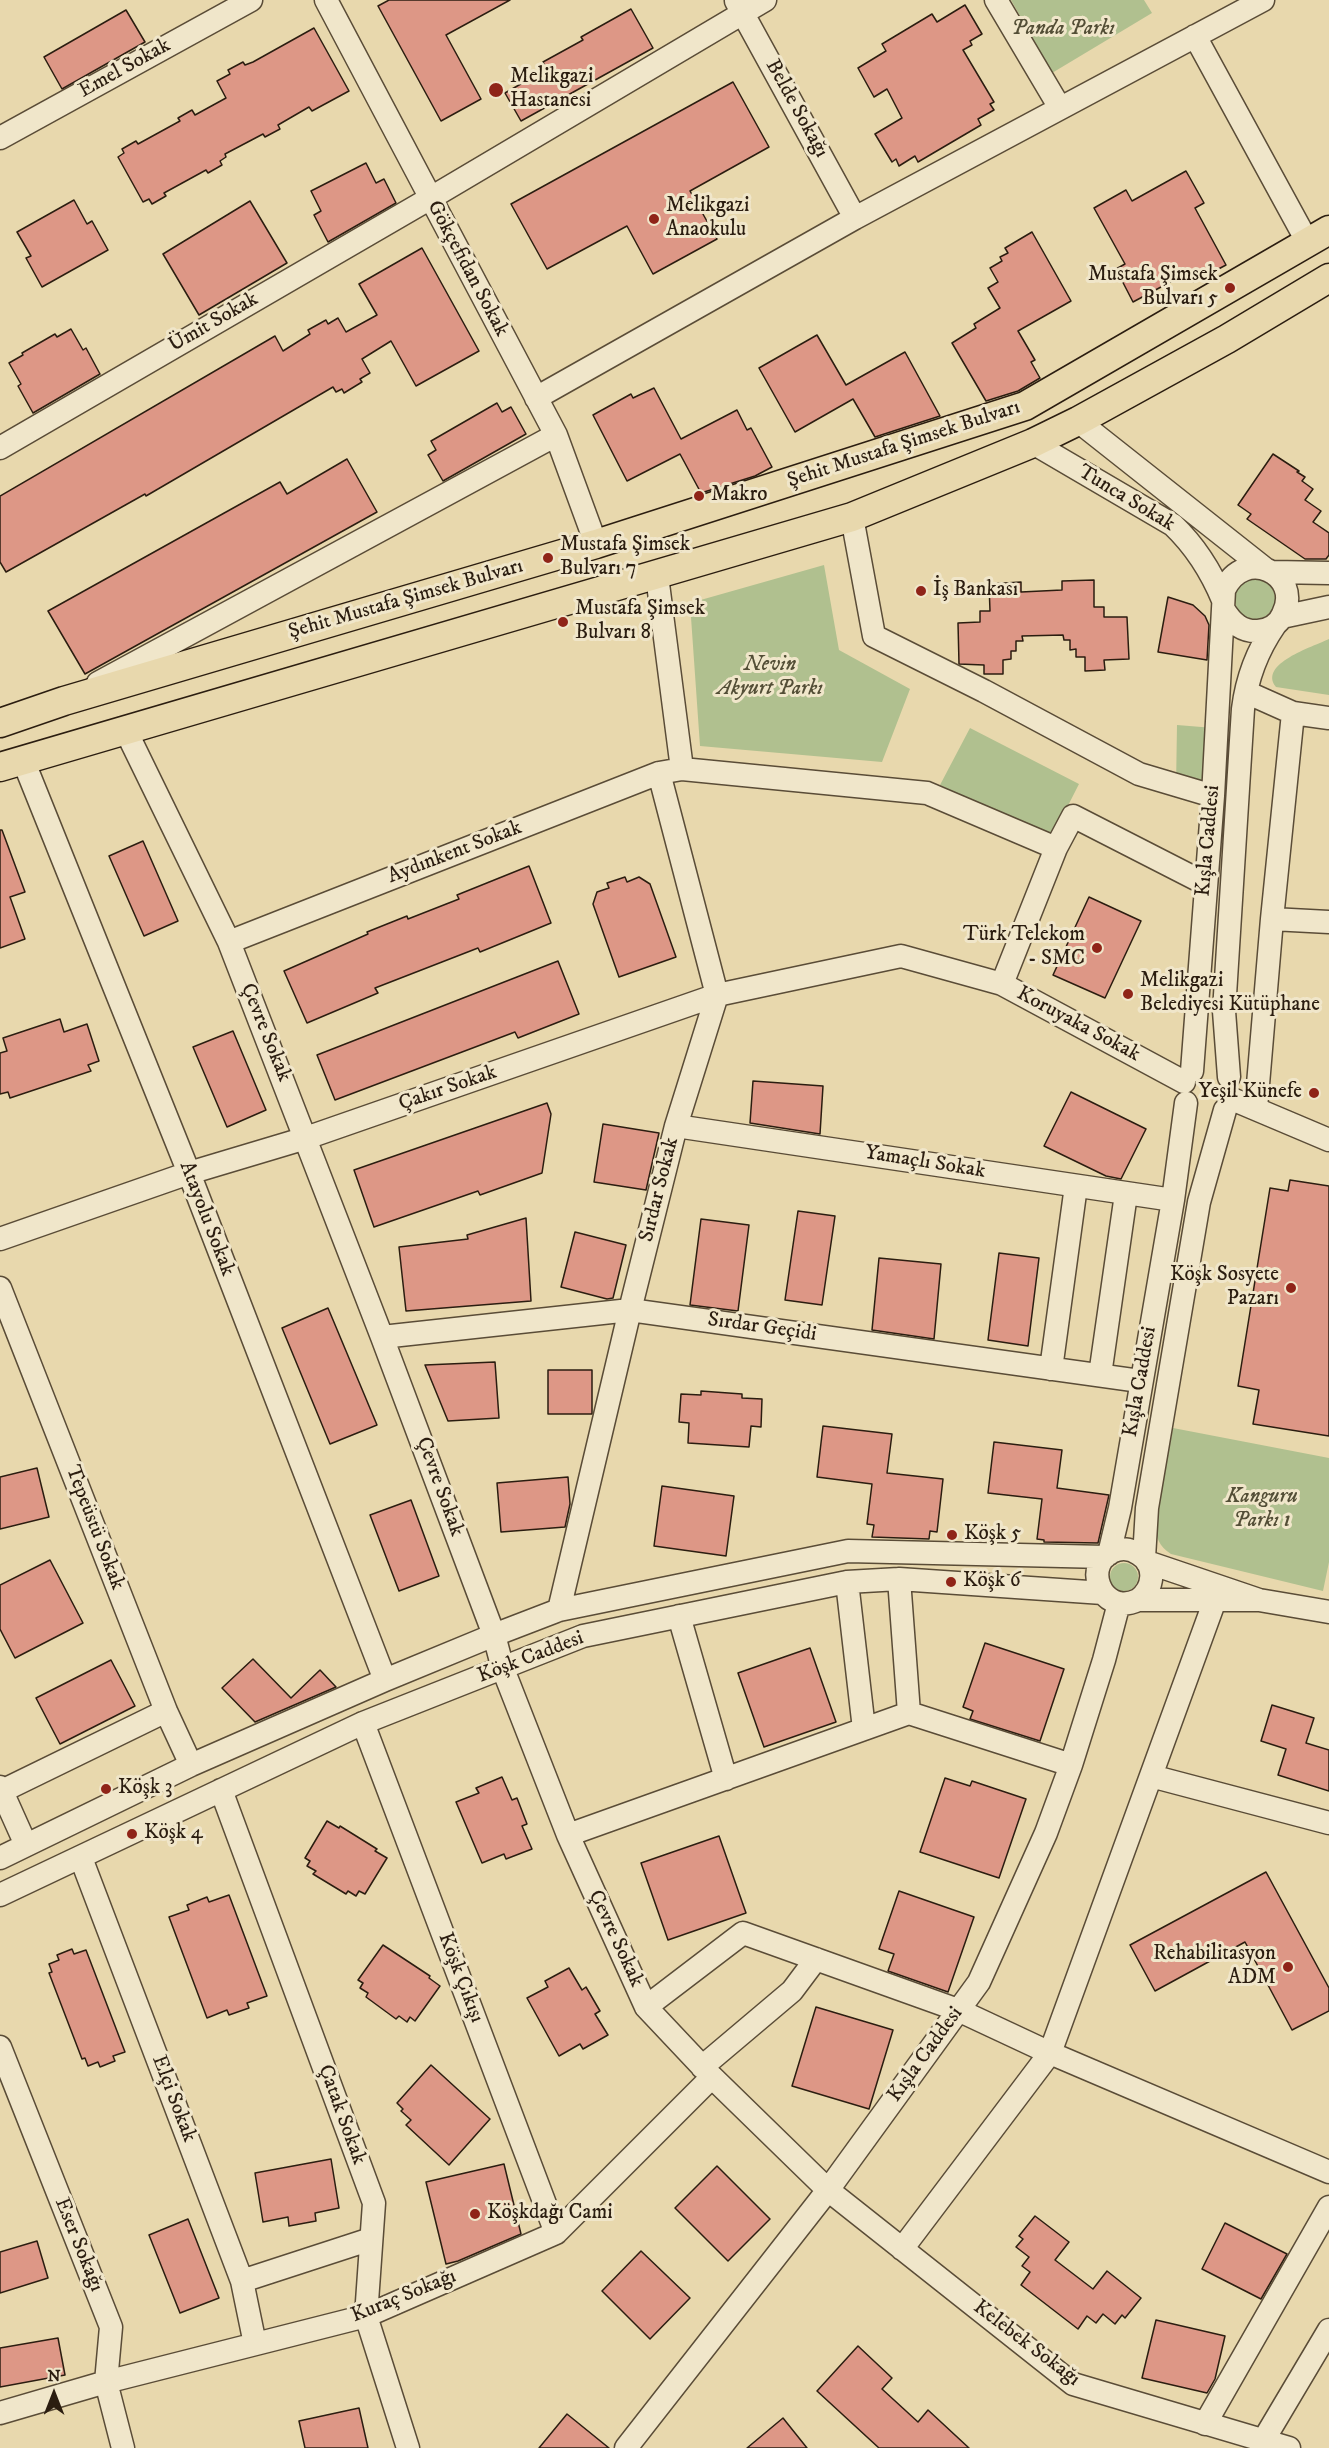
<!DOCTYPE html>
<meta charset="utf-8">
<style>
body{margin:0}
#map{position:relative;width:1329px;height:2448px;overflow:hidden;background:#e8d8ad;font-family:"IM FELL DW Pica",serif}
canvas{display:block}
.north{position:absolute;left:24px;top:2364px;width:60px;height:60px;-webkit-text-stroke:4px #f0e6ca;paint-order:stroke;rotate:0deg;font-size:16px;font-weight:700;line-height:24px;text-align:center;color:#2b1d10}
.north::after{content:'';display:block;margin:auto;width:21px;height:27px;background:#2b1d10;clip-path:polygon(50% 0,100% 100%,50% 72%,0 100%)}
</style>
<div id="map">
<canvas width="1329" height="2448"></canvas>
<div class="north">N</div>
</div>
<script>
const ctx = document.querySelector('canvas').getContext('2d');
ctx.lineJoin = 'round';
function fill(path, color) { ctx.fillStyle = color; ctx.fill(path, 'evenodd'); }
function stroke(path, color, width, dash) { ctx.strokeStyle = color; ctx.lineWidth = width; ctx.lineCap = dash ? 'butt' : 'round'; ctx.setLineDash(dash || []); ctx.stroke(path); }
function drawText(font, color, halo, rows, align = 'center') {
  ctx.font = font + ' "IM FELL DW Pica",serif'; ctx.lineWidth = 6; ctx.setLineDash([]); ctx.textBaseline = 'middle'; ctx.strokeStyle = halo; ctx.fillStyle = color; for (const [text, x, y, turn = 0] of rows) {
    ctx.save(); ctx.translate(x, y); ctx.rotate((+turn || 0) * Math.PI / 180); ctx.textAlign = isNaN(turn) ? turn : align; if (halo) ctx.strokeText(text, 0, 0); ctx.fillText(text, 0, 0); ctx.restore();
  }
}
fill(new Path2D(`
 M1011,0H1144L1152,13L1052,73Z
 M824,565L839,650L910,689L882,762L700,746L690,603Z
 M1235 599a20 20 0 1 1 40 0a20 20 0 1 1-40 0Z
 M1329,639V695L1276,687C1258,664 1312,647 1329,639Z
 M1177,725L1214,728L1210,793L1176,787Z
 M970,728L1079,784L1050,841L940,785Z
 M1173,1428L1329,1458V1562L1323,1591L1171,1554C1159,1546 1156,1538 1155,1524Z
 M1110 1577a14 14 0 1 1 28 0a14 14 0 1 1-28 0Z`), '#b0c08f');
const building = new Path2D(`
 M389,0H510L446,35L481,99L441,121L378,6Z
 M965,5L982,34L970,41L972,45L963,50L994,102L990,104L994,110L978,119L981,125L918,162L915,156L899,166L896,159L892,162L875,134L902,118L887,89L874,97L858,68L886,51L882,44L932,14L937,22Z
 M631,9L653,48L521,121L505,93L547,69L543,62L583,40L581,37Z
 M126,10L145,42L62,89L44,57Z
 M314,28L349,91L312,111L309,107L278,125L280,129L265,137L263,134L225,154L226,157L220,161L222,165L208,173L206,170L164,193L166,196L152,204L149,199L143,202L118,157L124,153L122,149L136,141L138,144L180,121L178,118L192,110L195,115L226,98L217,81L230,74L228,70L243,62L245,65L253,62Z
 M733,82L769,147L690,191L717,239L653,274L627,226L547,269L511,204Z
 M366,163L376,183L384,179L396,203L328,242L314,215L321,211L311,191Z
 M1186,171L1204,203L1195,208L1226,265L1194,282L1189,272L1133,302L1116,269L1125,264L1094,208L1126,190L1132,201Z
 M74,200L87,224L92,221L108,250L42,287L26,258L31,256L17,232Z
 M250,201L287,263L199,315L163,254Z
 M1032,232L1071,301L1018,331L1035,360L1031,362L1040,378L1018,391L986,401L952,343L976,328L974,324L1000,308L988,288L998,282L990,268L1002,261L1000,257L1008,253L1005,248Z
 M422,248L479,351L416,386L391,341L362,359L370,373L360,379L362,382L344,393L342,389L336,392L333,387L146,496L145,494L6,572L0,562V496L275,336L283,351L310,334L308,330L326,320L328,324L338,318L346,332L377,315L359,284Z
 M71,329L83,350L86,348L100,374L33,413L18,386L21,384L9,363L23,355L22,353L55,334L57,337Z
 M817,335L846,385L905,352L940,416L875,437L853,399L795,432L759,368Z
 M654,388L681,439L737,410L747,430L751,428L772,467L755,476L701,493L680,454L627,481L593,415L631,394L633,398Z
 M497,403L502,412L511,407L526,434L443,481L428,455L436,450L431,441Z
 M1273,454L1299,471L1297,472L1305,477L1302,481L1313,489L1305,500L1321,511L1313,522L1329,533V555L1326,559H1305L1247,519L1251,514L1238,505Z
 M347,459L377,512L85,674L48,611L280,482L287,494Z
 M1094,580V607H1104V617H1127L1129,659L1104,660L1105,670L1085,671V657H1076V649L1070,650V640H1064L1063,635L1022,636L1023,641H1016V651H1011V659L1003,660V674H984V665L959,664L958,623L980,622V611H990L989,584L1021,582V592L1062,590V581Z
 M1168,597L1193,605L1205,616L1209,625L1207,660L1158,652Z
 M0,830H2L25,892L10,897L25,939L0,948Z
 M143,841L178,921L144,936L109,856Z
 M529,866L551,923L480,952L478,948L375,988L378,993L307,1023L284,971L368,934L367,932L407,916L408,919L459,899L457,895Z
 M625,877L627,882L639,877L650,884L676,957L619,977L593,904L597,892L609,888L607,883Z
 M1089,897L1141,921L1105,998L1053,975Z
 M558,961L579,1014L518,1038L515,1032L335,1100L317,1055Z
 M60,1019L64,1032L87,1024L99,1061L88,1065L91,1071L10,1098L8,1092L0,1094V1053L7,1051L3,1038Z
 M233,1031L266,1110L227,1127L193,1047Z
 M753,1081L823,1086L820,1134L750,1123Z
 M1071,1092L1146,1129L1121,1179L1106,1176L1044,1146Z
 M547,1103L551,1114L542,1173L480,1195L478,1191L374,1227L354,1170Z
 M603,1124L659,1133L646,1190L594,1182Z
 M1290,1180L1329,1186V1436L1253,1424L1259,1390L1238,1386L1270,1188L1288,1191Z
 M798,1211L835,1216L822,1305L785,1300Z
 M526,1218L531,1301L406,1311L399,1247L468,1239L467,1235Z
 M701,1219L749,1225L738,1311L690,1305Z
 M575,1232L626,1245L613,1298L607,1299L561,1287Z
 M999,1253L1039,1258L1028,1346L988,1340Z
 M879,1258L941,1264L934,1339L872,1330Z
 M328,1308L377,1425L330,1444L282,1328Z
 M495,1362L499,1418L448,1421L425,1365Z
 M548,1370H592V1414H548Z
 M701,1391L742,1394V1398L762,1399L761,1427L751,1426L749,1447L688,1443L689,1423L679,1422L681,1394L701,1395Z
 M823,1426L892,1434L887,1473L943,1479L937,1532L930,1531L929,1539L872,1537L874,1525L867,1524L872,1484L817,1477Z
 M994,1442L1062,1450L1057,1488L1109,1495L1098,1543L1044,1542V1540L1037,1539L1042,1499L988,1493Z
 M37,1468L49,1517L0,1529V1477Z
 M568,1477L570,1504L565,1527L501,1532L497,1483Z
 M662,1486L734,1496L726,1556L654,1546Z
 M411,1500L439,1576L399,1591L370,1515Z
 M50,1560L83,1623L15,1658L0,1629V1585Z
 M985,1643L1064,1669L1040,1741L970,1719L973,1711L963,1707Z
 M810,1648L836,1722L764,1747L738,1673Z
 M253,1659L291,1698L320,1670L336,1687L255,1722L222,1688Z
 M111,1660L135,1706L60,1744L36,1698Z
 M1272,1705L1314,1718L1306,1743L1329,1750V1791L1278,1775L1286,1749L1261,1741Z
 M502,1777L512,1800L517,1798L527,1824L522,1826L532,1849L506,1859L504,1854L482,1863L456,1802L479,1793L476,1788Z
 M945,1778L970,1786L972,1781L1026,1799L999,1878L920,1852Z
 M327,1821L339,1828L340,1826L377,1849L375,1851L387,1858L365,1894L359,1891L356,1896L348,1891L346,1894L313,1874L316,1871L307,1866L310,1861L305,1858Z
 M719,1836L746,1913L668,1940L641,1863Z
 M1266,1872L1329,1988V2011L1292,2030L1245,1942L1155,1991L1130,1945Z
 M899,1891L974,1917L948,1992L888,1971L894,1954L879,1949Z
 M229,1895L267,1996L247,2003L249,2008L229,2015L227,2010L207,2018L169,1917L189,1910L187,1905L207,1897L209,1902Z
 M383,1945L430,1976L429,1978L440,1986L415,2021L410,2017L407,2022L399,2016L396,2019L366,1997L368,1993L360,1988L363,1983L358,1980Z
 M72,1949L74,1954L86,1950L125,2052L113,2056L115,2061L100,2067L98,2062L88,2066L85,2058L82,2059L49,1973L52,1972L49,1964L59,1960L57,1955Z
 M569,1968L582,1990L586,1987L600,2011L595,2014L608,2035L583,2049L580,2044L559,2056L527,1998L548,1987L545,1981Z
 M816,2007L893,2030L869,2109L792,2086Z
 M431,2065L490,2119L449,2165L406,2125L411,2120L401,2111L403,2109L397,2103Z
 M331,2159L339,2208L315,2213L316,2221L289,2226L288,2217L263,2222L255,2173Z
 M504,2164L521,2234L458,2261L446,2264L426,2182Z
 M717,2166L770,2219L728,2261L675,2208Z
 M1035,2216L1069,2242L1055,2260L1093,2289L1107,2271L1141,2298L1125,2318L1122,2315L1115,2324L1103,2314L1096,2323L1087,2316L1078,2329L1021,2285L1030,2272L1022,2266L1029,2257L1016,2247L1023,2239L1019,2236Z
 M188,2219L219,2298L180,2313L149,2235Z
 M1225,2223L1287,2254L1261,2299L1202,2269Z
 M37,2241L48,2278L0,2293V2252Z
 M641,2251L690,2298L650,2339L602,2291Z
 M1156,2320L1225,2336L1215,2379L1207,2393L1142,2378Z
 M58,2338L65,2375L0,2387V2348Z
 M858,2346L892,2378L882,2389L918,2422L928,2410L969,2448H879L817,2391Z
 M359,2408L368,2448H305L299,2421Z
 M567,2414L609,2448H539Z
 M783,2418L807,2448H747Z`);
fill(building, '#dd9786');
stroke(building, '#2b1d10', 1.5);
const minor = new Path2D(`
 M326,0L556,435L596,544
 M996,0L1060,108
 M736,1L855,218
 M1195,36L1308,243
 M0,138L251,0
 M536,398L855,218L1263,0
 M1078,421L1264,568
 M1033,443L1173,525C1196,547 1211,571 1223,600
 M0,448L429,199L765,0
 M852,517L874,636L984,691L1139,774L1213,796
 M1273,572L1329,573
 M657,576L682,769
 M1282,617L1329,607
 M98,683L556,435
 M1246,692L1293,713L1329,718
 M126,731L229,942L382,1337L494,1635L503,1669L568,1835L646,2007L712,2077L828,2190L1073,2384L1289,2448
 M23,760L189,1173L385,1680
 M1272,919L1329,922
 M229,942L659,773L682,769L927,793L1056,848
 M1002,984L1056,848L1073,816L1206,884
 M1192,1071L1213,796L1224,590C1244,546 1303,574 1283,614C1279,624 1269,630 1258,631C1242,632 1232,623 1224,610
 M1229,1077L1224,1011L1243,709C1247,677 1257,651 1275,625
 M1232,1099L1329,1140
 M1256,1108L1272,919L1293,713
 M676,1126L1173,1200
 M0,1239L189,1173L306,1138L717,995L901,956L1002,984L1184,1082
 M0,1288L166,1711L191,1765
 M382,1337L630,1310L1140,1381
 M1051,1369L1076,1186
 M1100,1375L1126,1194
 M1109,1554L1120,1508L1173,1200L1186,1103
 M1144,1558L1147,1508L1199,1202L1225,1110
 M1147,1562L1259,1600L1329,1612
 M899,1579L909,1713
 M847,1582L864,1729
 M1138,1600C1154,1589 1157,1565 1139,1554C1133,1550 1124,1548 1117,1550C1080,1560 1100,1618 1138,1600H1259
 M559,1610L630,1310L676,1126L717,995L659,773
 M679,1616L726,1779
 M363,1723L556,2233
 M1151,1776L1329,1823
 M0,1787L26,1845
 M221,1790L374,2203L366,2316L408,2448
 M2,1791L166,1711
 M568,1835L909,1713L1071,1765
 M0,1858L191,1765L385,1680L494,1635L559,1610L848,1551L1105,1557
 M81,1858L242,2281L255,2344
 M0,1895L363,1723L583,1636L847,1582L899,1579L1103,1593
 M646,2007L743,1933L958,2010L1050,2053L1329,2172
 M0,2047L111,2327L106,2382L123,2448
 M702,2067L792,1991L816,1959
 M902,2249L1050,2053L1215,1600
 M242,2281L371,2239
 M0,2413L106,2382L366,2316L556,2233L712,2077
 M1205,2424L1329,2207
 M1263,2441L1329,2330
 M626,2448L828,2190L979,1982L1046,1833L1071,1765L1104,1660L1119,1603`);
const major = new Path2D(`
 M0,723L64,701L596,544L1025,406L1329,230
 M0,767L852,517L1033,443L1078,421L1227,339L1329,278`);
stroke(minor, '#5a4c37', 25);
stroke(major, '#2b1d10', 31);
stroke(minor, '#f0e6ca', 22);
stroke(major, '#e8d8ad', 28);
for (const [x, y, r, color] of [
 [496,90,8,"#8f2418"],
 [654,219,6,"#8f2418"],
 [1230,288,6,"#8f2418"],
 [699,496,6,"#8f2418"],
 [548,558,6,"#8f2418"],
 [921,591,6,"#8f2418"],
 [563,622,6,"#8f2418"],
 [1097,948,6,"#8f2418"],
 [1128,994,6,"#8f2418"],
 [1314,1093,6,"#8f2418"],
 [1291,1288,6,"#8f2418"],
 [952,1535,6,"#8f2418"],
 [951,1582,6,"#8f2418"],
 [106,1789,6,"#8f2418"],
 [132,1834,6,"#8f2418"],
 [1288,1967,6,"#8f2418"],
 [475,2214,6,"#8f2418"]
]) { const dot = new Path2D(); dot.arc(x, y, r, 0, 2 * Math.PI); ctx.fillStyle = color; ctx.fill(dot); stroke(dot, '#f0e6ca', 2); }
drawText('italic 21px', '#534e36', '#f0e6ca', [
 ["Panda Parkı",1063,30],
 ["Nevin",770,666],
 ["Akyurt Parkı",770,690],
 ["Kanguru",1262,1498],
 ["Parkı 1",1262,1522]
]);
drawText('21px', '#2b1d10', '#f0e6ca', [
 ["Emel Sokak",125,69,-29],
 ["Belde Sokağı",796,109,61],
 ["Gökçefidan Sokak",467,269,62],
 ["Ümit Sokak",214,323,-30],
 ["Şehit Mustafa Şimsek Bulvarı",904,445,-18],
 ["Tunca Sokak",1126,499,31],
 ["Şehit Mustafa Şimsek Bulvarı",406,600,-16],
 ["Kışla Caddesi",1209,841,-85],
 ["Aydınkent Sokak",455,853,-21],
 ["Koruyaka Sokak",1078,1025,28],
 ["Çevre Sokak",265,1033,68],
 ["Çakır Sokak",448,1089,-19],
 ["Yamaçlı Sokak",925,1163,9],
 ["Sırdar Sokak",660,1190,-76],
 ["Atayolu Sokak",206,1219,69],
 ["Sırdar Geçidi",762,1328,8],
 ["Kışla Caddesi",1141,1382,-80],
 ["Çevre Sokak",439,1487,70],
 ["Tepeüstü Sokak",94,1528,69],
 ["Köşk Caddesi",531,1658,-21],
 ["Çevre Sokak",615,1939,65],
 ["Köşk Çıkışı",460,1978,69],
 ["Kışla Caddesi",926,2055,-54],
 ["Elçi Sokak",173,2099,69],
 ["Çatak Sokak",341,2115,70],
 ["Eser Sokağı",78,2245,68],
 ["Kuraç Sokağı",404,2297,-22],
 ["Kelebek Sokağı",1026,2344,37]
]);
drawText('21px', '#2b1d10', '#f0e6ca', [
 ["Melikgazi",510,78],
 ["Hastanesi",510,102],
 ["Melikgazi",666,207],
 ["Anaokulu",666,231],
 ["Mustafa Şimsek",1218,276,"right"],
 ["Bulvarı 5",1218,300,"right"],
 ["Makro",711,496],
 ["Mustafa Şimsek",560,546],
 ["Bulvarı 7",560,570],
 ["İş Bankası",933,591],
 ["Mustafa Şimsek",575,610],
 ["Bulvarı 8",575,634],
 ["Türk Telekom",1085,936,"right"],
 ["- SMC",1085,960,"right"],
 ["Melikgazi",1140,982],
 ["Belediyesi Kütüphane",1140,1006],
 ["Yeşil Künefe",1302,1093,"right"],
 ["Köşk Sosyete",1279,1276,"right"],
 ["Pazarı",1279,1300,"right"],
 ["Köşk 5",964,1535],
 ["Köşk 6",963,1582],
 ["Köşk 3",118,1789],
 ["Köşk 4",144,1834],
 ["Rehabilitasyon",1276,1955,"right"],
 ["ADM",1276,1979,"right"],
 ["Köşkdağı Cami",487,2214]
], 'left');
</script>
